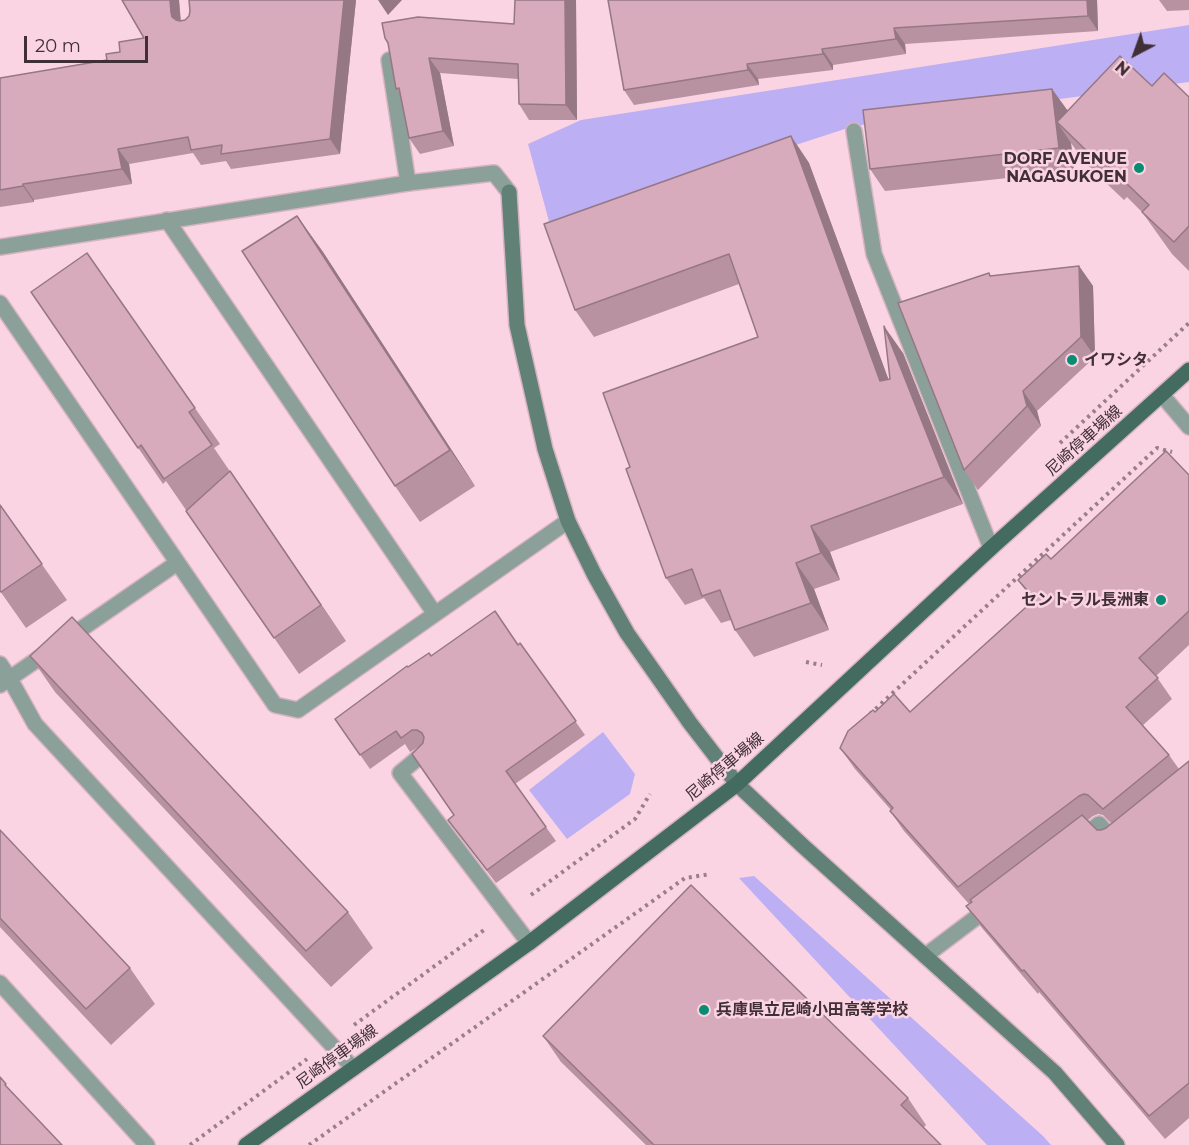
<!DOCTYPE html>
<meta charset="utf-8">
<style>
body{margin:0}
#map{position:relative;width:1189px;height:1145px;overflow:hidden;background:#fad4e2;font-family:Montserrat,sans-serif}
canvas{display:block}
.north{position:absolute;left:1105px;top:24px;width:60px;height:60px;-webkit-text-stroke:4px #fad4e2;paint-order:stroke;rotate:221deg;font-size:16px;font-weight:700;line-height:24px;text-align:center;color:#412f36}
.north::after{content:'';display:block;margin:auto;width:21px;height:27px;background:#412f36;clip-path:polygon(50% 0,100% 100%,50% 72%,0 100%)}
.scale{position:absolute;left:24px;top:36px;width:124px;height:27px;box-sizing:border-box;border:3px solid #412f36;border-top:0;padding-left:8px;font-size:18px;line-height:21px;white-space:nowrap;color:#412f36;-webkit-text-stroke:4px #fad4e2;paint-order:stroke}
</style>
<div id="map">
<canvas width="1189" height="1145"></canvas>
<div class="north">N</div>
<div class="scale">20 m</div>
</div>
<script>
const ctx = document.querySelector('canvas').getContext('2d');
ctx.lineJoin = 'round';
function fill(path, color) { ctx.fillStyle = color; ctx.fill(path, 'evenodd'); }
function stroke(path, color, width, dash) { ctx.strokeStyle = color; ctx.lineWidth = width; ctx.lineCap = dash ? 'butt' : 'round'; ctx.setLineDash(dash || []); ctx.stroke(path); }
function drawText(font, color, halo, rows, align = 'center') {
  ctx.font = font + ' Montserrat,"Noto Sans JP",sans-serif'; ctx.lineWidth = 5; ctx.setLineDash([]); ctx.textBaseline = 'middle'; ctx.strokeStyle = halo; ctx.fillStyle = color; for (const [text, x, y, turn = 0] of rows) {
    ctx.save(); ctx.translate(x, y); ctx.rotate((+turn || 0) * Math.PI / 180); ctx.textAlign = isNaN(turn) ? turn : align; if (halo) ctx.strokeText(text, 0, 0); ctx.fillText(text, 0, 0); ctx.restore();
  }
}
fill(new Path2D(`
 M1189,25V82L854,126L550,225L528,144L581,120Z
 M603,732L635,774L630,794L567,839L529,790Z
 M754,876L1043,1136L1051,1145H987L739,878Z`), '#bdaff4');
const lane = new Path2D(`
 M389,60L408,183
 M854,131L874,254L991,548
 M167,220L435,614
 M0,303L275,705L298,710L568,521
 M0,664L10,679L35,724L353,1068
 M0,685L177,563
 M424,753L400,773L529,943
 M0,983L147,1145`);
const street = new Path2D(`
 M0,247L408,183L494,173L509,192
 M1162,395L1189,427
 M1078,840L1099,824L1116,843L1118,841
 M925,956L990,907`);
const secondary = new Path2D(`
 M509,192L517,325L545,449L568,521L594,574L627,633L690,723L737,784L803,846L1055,1073L1117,1145`);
const primary = new Path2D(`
 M246,1145L529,943L737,784L991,548L1189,370`);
stroke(lane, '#d5b3c0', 18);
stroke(street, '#d5b3c0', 18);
stroke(secondary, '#d5b3c0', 18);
stroke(primary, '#d5b3c0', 18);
stroke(new Path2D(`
 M1060,443L1189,323
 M806,662L822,665
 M870,714L1157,448L1172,452
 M531,895L635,819L650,794
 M354,1025L484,930
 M190,1145L307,1059
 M309,1145L685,878L711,874`), '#9a7e89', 4, [3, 4.5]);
stroke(lane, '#8ba099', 15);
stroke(street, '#8ba099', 15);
stroke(secondary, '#618177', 15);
stroke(primary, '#436b5f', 15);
fill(new Path2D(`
 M179,0L181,21L356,0L340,154L231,169L226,161L201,165L193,153L129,164L132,184L34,200V202L0,207V78L107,60L144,38Z
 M515,0H576L577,120H529L519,104L518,79L440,73L454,146L420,154L409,138L401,96L396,89L388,43L514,24Z
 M608,0H1097L1098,31L905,44L906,54L833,65V70L758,79L759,85L634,105L624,90Z
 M1159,0H1189V10L1167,11Z
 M1152,86L1189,97V271L1172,254L1142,212L1127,197L1124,200L1086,164L1071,143L1074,171L885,191L870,169L1052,89L1067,111Z
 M791,136L809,163L888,379H890L903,353L963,504L830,552L840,580L814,589L829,630L754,657L735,630L731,620L721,623L704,598L685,605L666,578L630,467L758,337L739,284L594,337L575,310Z
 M297,216L323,252L475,486L420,522L395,486Z
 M87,253L220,444L214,448L346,641L299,674L166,481L163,484L31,292Z
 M1079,266L1093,286L1095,357L1037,411L1041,426L978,490L964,470L989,273L991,276Z
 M1189,475V645L1156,676L1172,699L1142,726L1169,755L1179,769L1189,761V1118L1165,1139L1039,992L1038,994L982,928L966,906L969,904L904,831L890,811L891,810L855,769L840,748L875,712H910L1033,601L1018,580ZM1098,814L1103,815L1112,824L1106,828L1101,830H1097L1088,820L1093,816Z
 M0,505L67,600L26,628L0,591Z
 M520,643L585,735L515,784L556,841L496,883L448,820L454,815L423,744L410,752L405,744L370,769L335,719L408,667L431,656L518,645Z
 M30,656L348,912L373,948L331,987L55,692Z
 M0,830L130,968L155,1004L111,1045L0,927Z
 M543,1036L908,1098L926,1125L923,1128L941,1145H646L561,1062Z`), '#b992a2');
fill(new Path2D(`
 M170,0H179L181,28L172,17L171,12Z
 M344,0H356L340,154L330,139Z
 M378,0H402L388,15Z
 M565,0H576L577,120L566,105Z
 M1087,0H1097L1098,31L1088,16Z
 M894,28L905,44L906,54L896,39Z
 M822,49L833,65V70L823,54Z
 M429,58L440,73L454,146L443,131Z
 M747,64L758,79L759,85L748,70Z
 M1052,89L1068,111L1057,122L1071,143L1074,171L1059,148Z
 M791,136L809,163L899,408L880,381Z
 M118,149L129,164L132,184L122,169Z
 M23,184L34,200V202L23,186Z
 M297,216L323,252L475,486L450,450Z
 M1079,266L1093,286L1095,357L1081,337Z
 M884,326L903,353L963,504L944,477Z
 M1023,391L1037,411L1041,426L1027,406Z
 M230,471L255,507L346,641L321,605Z
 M811,526L830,552L840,580L821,553Z
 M796,563L814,589L829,630L811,603Z`), '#967784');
const building = new Path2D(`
 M122,0H170L171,12L172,17L176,20L180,21L185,20L189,16L190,11L189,0H344L330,139L221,154L222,145L191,150L188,137L118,149L122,169L23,184V186L0,190V78L107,60L106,54L120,52L119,42L144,38Z
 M515,0H565L566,105L519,104L518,64L429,58L443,131L409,138L399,88L396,89L388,43L385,38L382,23L418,17L514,24Z
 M608,0H1087L1088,16L894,28L896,39L822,49L823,54L747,64L748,70L624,90Z
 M1120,56L1152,86L1164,73L1189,97V226L1174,242L1142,212L1149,205L1097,155L1094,158L1057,122Z
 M1052,89L1059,148L870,169L863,110Z
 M791,136L880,381L890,379L884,326L944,477L811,526L821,553L796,563L811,603L735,630L720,590L702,596L692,569L666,578L626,469L630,467L603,393L758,337L729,254L575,310L544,224Z
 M297,216L450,450L395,486L242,251Z
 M87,253L195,408L189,412L212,445L164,479L141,445L138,448L31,292Z
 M1079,266L1081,337L1023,391L1027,406L964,470L898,303L989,273L990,276Z
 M1166,451L1189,475V611L1139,658L1158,678L1126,707L1169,755L1103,809L1088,795L1084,794L1079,796L958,887L890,811L893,808L840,748L848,731L873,710L875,712L894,694L910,712L1035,599L1018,580L1046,554L1051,559Z
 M230,471L321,605L274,638L186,511Z
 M0,505L42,564L1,592L0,591Z
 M495,611L518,645L520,643L576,721L506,771L546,827L487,870L448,820L454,815L412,754L423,743L424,737L422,733L417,730H412L401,738L396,731L360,755L335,719L407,666L408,667L429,653L431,656Z
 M72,617L348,912L306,951L30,656Z
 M1189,761V1083L1149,1116L1024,970L1022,971L966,906L972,902L970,900L1082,815L1097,830H1101L1106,828Z
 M0,830L130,968L86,1009L0,918Z
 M691,885L908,1098L901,1105L941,1145H654L543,1036Z
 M0,1077L6,1084L5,1085L62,1145H0Z`);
fill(building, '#d7aabc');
stroke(building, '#967784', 1.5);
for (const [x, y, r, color] of [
 [1139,168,6,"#088c72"],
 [1072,360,6,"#088c72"],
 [1161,600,6,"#088c72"],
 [704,1010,6,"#088c72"]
]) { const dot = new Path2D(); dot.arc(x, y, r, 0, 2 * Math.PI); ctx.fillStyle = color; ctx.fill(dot); stroke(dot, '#fad4e2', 2); }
drawText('bold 16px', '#412f36', '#fad4e2', [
 ["DORF AVENUE",1127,159],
 ["NAGASUKOEN",1127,177],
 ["イワシタ",1084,360,"left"],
 ["セントラル長洲東",1149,600],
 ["兵庫県立尼崎小田高等学校",716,1010,"left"]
], 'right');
drawText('16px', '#412f36', '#fad4e2', [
 ["尼崎停車場線",1084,441,-42],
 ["尼崎停車場線",725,767,-40],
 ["尼崎停車場線",337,1057,-36]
]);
</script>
